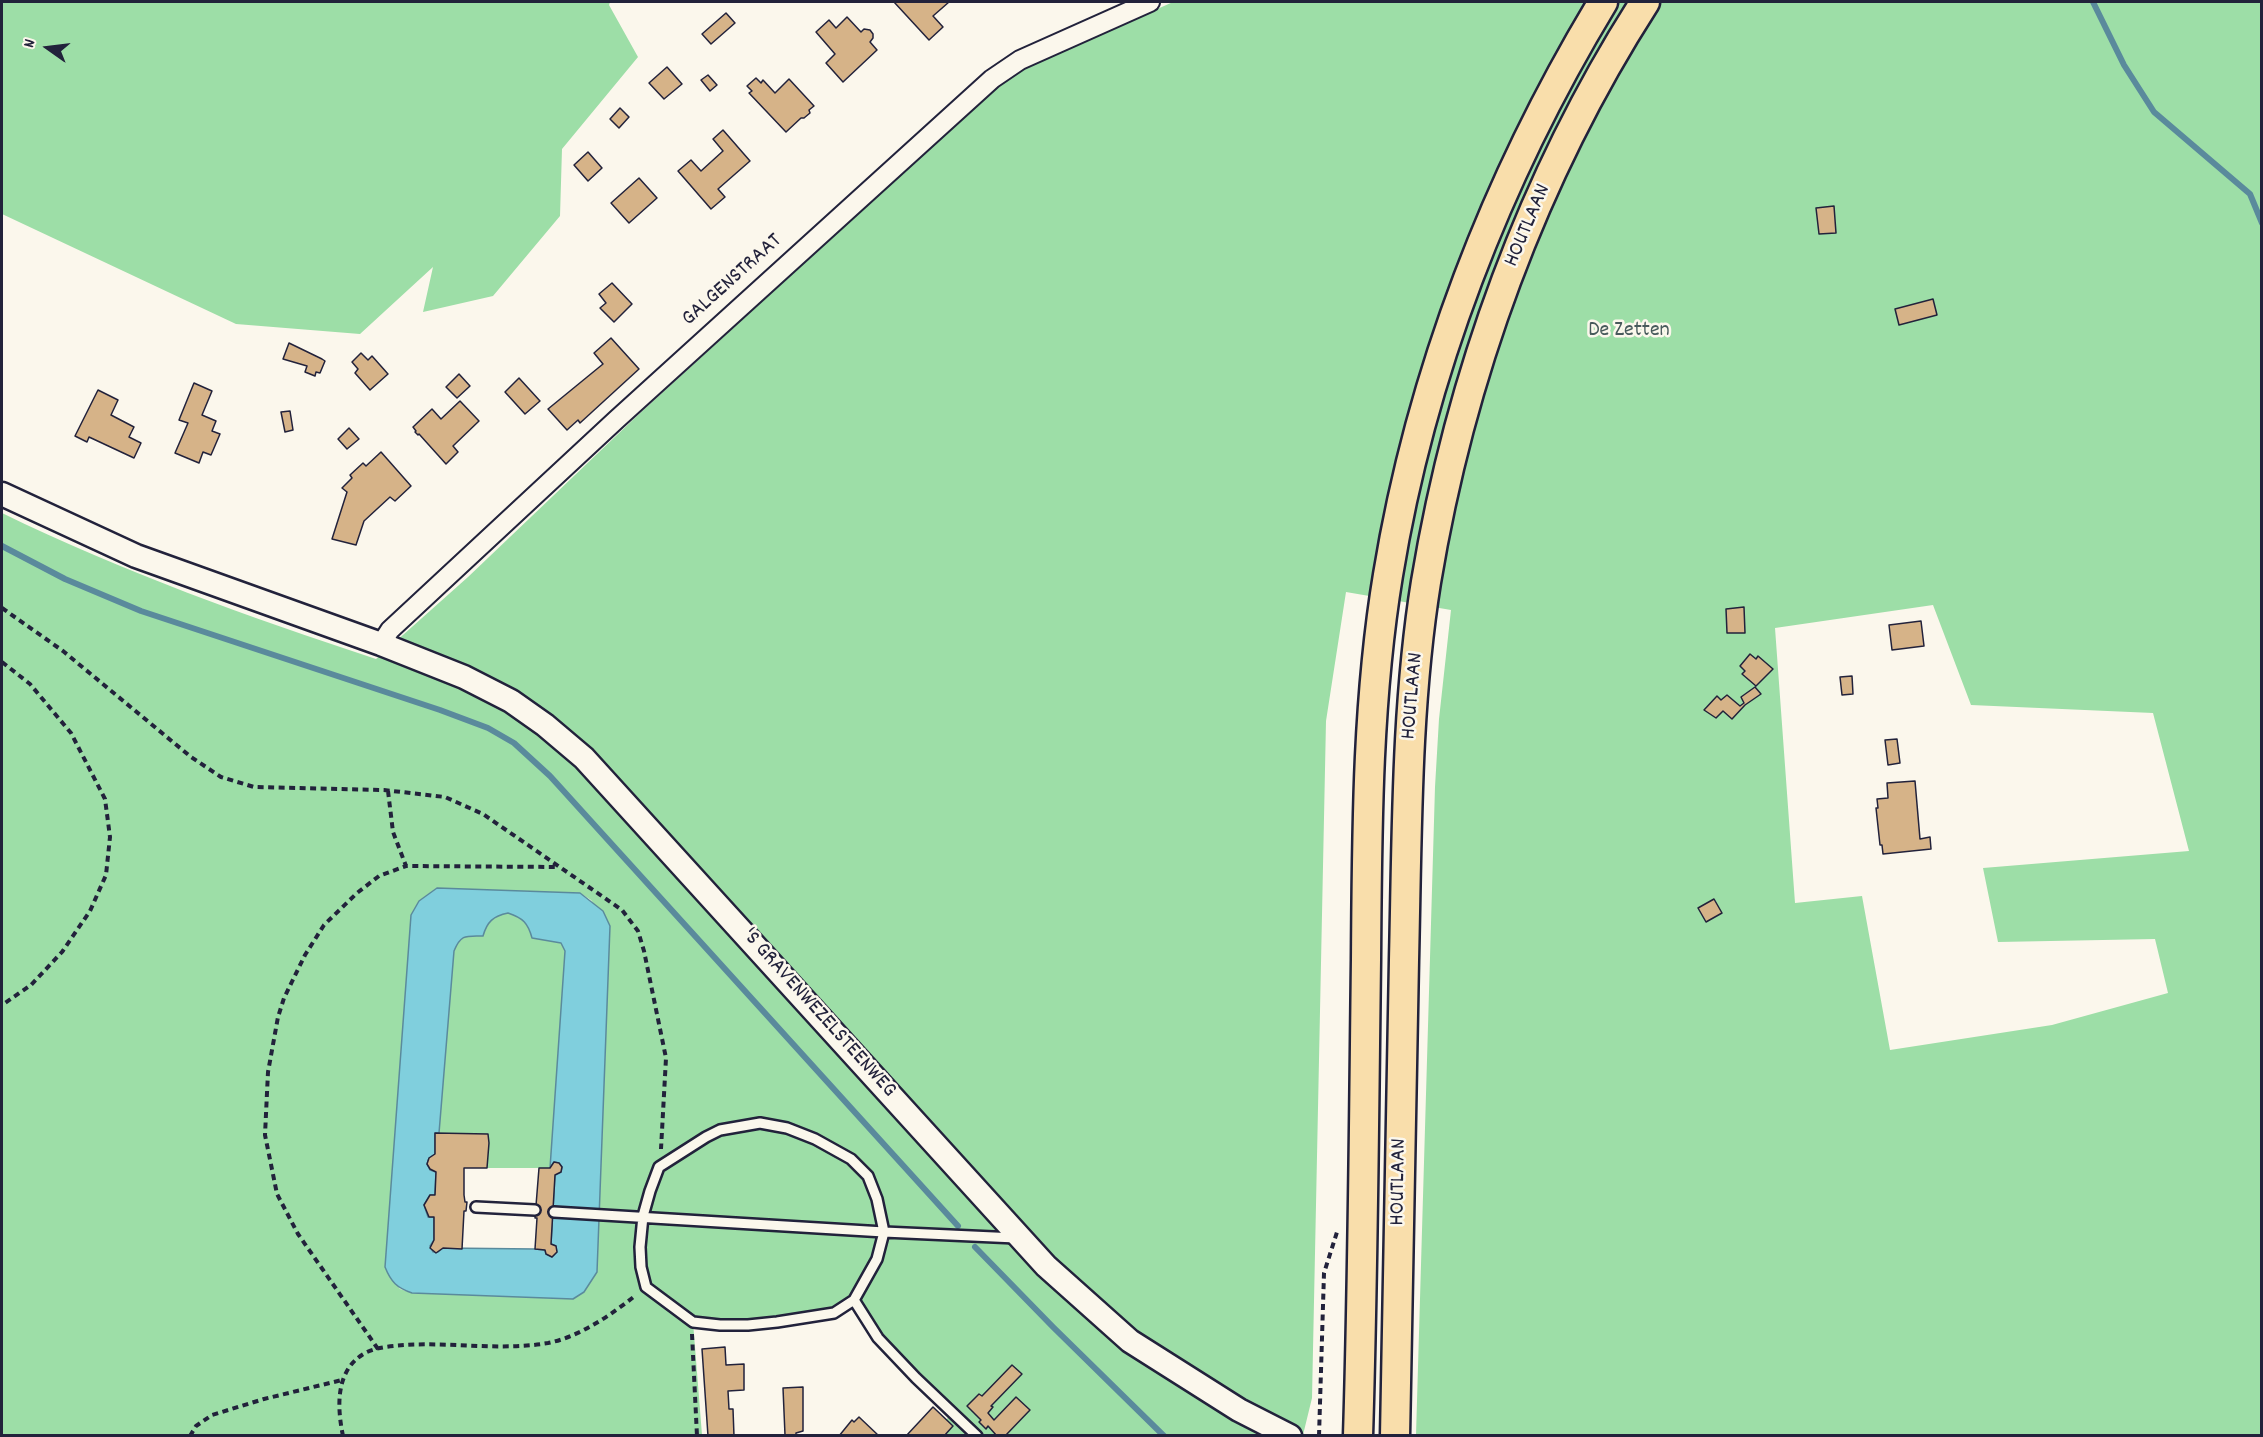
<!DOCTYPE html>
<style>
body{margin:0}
#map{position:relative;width:2263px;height:1437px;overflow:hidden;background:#fbf7ec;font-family:Dekko,sans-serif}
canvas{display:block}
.frame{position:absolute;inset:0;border:3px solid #22223b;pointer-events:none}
.north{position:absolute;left:18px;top:18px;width:60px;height:60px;-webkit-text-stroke:4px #fbf7ec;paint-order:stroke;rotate:284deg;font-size:16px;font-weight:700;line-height:24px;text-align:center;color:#22223b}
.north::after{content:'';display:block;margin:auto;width:21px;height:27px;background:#22223b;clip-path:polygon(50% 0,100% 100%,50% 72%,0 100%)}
</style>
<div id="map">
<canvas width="2263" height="1437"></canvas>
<div class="frame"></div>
<div class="north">N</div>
</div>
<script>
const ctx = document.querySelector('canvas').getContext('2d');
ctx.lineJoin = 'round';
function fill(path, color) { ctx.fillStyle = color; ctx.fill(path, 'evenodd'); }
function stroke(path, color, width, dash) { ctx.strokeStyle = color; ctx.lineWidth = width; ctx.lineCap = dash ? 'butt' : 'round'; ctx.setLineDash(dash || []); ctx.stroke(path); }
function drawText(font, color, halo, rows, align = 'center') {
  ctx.font = font + ' Dekko,sans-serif'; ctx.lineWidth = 5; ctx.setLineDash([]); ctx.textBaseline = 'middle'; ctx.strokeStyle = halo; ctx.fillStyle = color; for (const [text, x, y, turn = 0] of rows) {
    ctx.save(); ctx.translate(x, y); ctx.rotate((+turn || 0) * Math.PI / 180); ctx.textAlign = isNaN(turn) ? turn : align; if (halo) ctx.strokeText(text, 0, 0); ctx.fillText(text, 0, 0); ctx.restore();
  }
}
fill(new Path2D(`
 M2,2H610L609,5L638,57L562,149L560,216L493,296L423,312L433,267L360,334L236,324L2,214Z
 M1173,2H2261V1435H1416L1435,787L1439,719L1451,610L1346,592L1326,721L1312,1398L1303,1435H944L946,1420L952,1413L878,1338L854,1300L834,1313L777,1322H693L702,1435H2V513C123,572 249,617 376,659L468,577L639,414L993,91L1025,68ZM1933,605L1971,705L2153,713L2189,851L1983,868L1998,942L2155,939L2168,993L2052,1025L1890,1050L1862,896L1795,903L1775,628ZM437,888L580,893L591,900L610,926L597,1272L584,1292L573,1299L412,1293L400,1289L385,1267L411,915L419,901Z
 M508,913C523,918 528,923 532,938L561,943L565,951L550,1168H487V1134L439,1133L454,951L458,941L486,924L496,916Z`), '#9ddea7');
const water = new Path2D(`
 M437,888L580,893L603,911L610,926L597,1272L584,1292L573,1299L412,1293C397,1288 391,1282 385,1267L411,915L419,901ZM508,913C523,918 528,923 532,938L561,943L565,951L550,1168L554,1162L559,1163L562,1167L561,1172L555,1175L551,1244L556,1246L557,1252L552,1257L546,1254L545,1250L535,1249L443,1248L438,1252H433L430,1246L434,1240V1217H428L424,1205L430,1195H435L436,1172L430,1170L427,1164L429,1158L435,1154V1133H439L454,951C461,934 466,936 483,936C487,922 493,916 508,913Z`);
fill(water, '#80cfdd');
stroke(water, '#5a8a9c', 1.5);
stroke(new Path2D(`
 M2093,2L2124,65L2154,112L2250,194L2262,223
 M2,546L65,579L141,611L440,710L488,728L514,743L550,776L958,1226
 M975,1247L1053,1327L1164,1436`), '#5a8a9c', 6);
const building = new Path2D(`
 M894,2H949L933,16L943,27L929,40Z
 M726,13L735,23L711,44L702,34Z
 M847,17L861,32L864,29L870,30L873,34V38L870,42L877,50L843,82L826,63L835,54L816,32L829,20L836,28Z
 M667,67L682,84L664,99L649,83Z
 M708,75L717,85L710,91L701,80Z
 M756,78L761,83L763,80L775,93L789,79L814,106L809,110L810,113L804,118H801L786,132L749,93L752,91L747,86Z
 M620,108L629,117L619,128L610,119Z
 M723,130L750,161L718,189L725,197L711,209L678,171L691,160L701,171L723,151L713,139Z
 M588,152L602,168L588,181L574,165Z
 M639,178L657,198L629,223L611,203Z
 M1834,206L1836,233L1819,234L1816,208Z
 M612,283L632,304L614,322L600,308L606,303L599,294Z
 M1933,299L1937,315L1899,325L1895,309Z
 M611,338L639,369L580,423L578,420L567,430L548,409L603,364L594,353Z
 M289,343L322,359L325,361L320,373L316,372L315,376L305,372L307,366L283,359Z
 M361,353L368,360L372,356L388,374L370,390L355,373L358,369L352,362Z
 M459,374L470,386L457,398L446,387Z
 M519,378L540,401L525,414L505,392Z
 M194,383L212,391L202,415L216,421L212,431L220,434L211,455L203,452L199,463L175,453L188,423L179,420Z
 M98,390L118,400L111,415L134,427L129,437L141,443L134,458L89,437L87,442L75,436Z
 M460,401L479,421L453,446L458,452L446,464L419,434L418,435L415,432L416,431L413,427L432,409L441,419Z
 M290,411L293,430L285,432L281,412Z
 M349,428L359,439L347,449L338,439Z
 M381,452L411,486L395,501L390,497L364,521L356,545L332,539L347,492L342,488L352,478L350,475L363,463L366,466Z
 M1744,607L1745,633H1727L1726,609Z
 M1921,621L1924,646L1892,650L1889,625Z
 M1750,654L1756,659L1758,656L1773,669L1756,686L1742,674L1745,671L1740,666Z
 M1852,676L1853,694L1842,695L1840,677Z
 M1755,687L1761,694L1745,705L1732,719L1723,711L1716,718L1704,710L1717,696L1721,700L1727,695L1740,706L1744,703L1741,697Z
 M1897,739L1900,763L1888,765L1885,740Z
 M1915,781L1920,839L1930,837L1931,849L1883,854L1882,845H1880L1876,808H1878L1877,799L1888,798L1887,783Z
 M1714,899L1722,913L1706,922L1698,908Z
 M435,1133L488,1134L489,1143L487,1168H464V1195L465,1202H467L466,1211H464L462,1249L443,1248L436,1253L430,1248L434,1240V1217H429L424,1205L430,1195H435L436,1172L430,1169L427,1164L429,1158L435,1154Z
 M554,1162L559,1163L562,1167L561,1172L555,1175L551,1244L556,1246L557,1252L552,1257L546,1254L545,1250L535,1249L537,1218H535L539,1168H550Z
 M725,1347L726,1365L744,1364V1390L728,1391L729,1409H733L734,1436H708L702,1349Z
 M1012,1365L1022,1374L991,1406L993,1407L988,1413L994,1420L1016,1397L1030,1410L1005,1436H997L988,1426L986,1429L979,1422L981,1420L967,1406L979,1394L982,1396Z
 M803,1387V1431L796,1433V1436H780L785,1435L783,1388Z
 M933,1407L953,1426L944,1436H906Z
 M859,1417L879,1436H839L852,1420L854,1422Z`);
fill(building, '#d6b388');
stroke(building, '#22223b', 1.5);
const service = new Path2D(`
 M760,1123L787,1128L815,1139L851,1159L868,1176L877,1199L884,1232L877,1259L854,1300L834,1313L777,1322L748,1325H720L693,1322L646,1287L641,1267L640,1247L643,1216L650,1191L659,1167L706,1137L720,1130Z
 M476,1207L535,1210
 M554,1212L884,1232L1016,1238
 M854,1300L878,1338L916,1378L977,1436`);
const minor = new Path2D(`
 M381,644L390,630L616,420L992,79L1020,60L1150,2`);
const tertiary = new Path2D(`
 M2,494L136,556L381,644L464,677L511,701L545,725L584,758L1046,1266L1130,1341L1239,1410L1290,1436`);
const primary = new Path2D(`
 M1358,1436C1363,1277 1364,1119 1366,960C1367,832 1367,702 1388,575C1421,373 1497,177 1603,2
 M1395,1436C1398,1277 1401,1118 1404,960C1407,834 1406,706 1426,582C1460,377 1533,176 1645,2`);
stroke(service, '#22223b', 14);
stroke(minor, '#22223b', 22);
stroke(tertiary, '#22223b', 27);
stroke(primary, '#22223b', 33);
stroke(new Path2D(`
 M2,608L63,651L191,757L221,777L254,787L384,790L445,797L483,814L622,910L638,931L644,951L666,1058L661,1149
 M2,662L30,684L71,733L105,799L110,837L106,875L90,911L62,952L31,985L2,1005
 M388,791L393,832L406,866L559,867
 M692,1334L697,1436
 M378,1349L298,1234L277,1194L265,1135L268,1072L278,1017L284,998L305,955L324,925L357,893L379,876L406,866
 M190,1436L196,1426L212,1415L264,1399L342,1380
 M343,1436C337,1407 335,1370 365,1353C377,1347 392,1346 405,1345C453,1342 501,1351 548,1343C579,1337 611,1315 636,1295
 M1319,1436L1324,1273L1337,1232`), '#22223b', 4, [6, 4.5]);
stroke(service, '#fbf7ec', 9);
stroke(minor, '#fbf7ec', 18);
stroke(tertiary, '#fbf7ec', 22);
stroke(primary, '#f9deab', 28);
drawText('22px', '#22223b', '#fbf7ec', [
 ["HOUTLAAN",1529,226,-67],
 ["GALGENSTRAAT",733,281,-42],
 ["HOUTLAAN",1414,696,-85],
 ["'S GRAVENWEZELSTEENWEG",818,1014,48],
 ["HOUTLAAN",1400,1182,-89]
]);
drawText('22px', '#475a5b', '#fbf7ec', [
 ["De Zetten",1629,332]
]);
</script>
